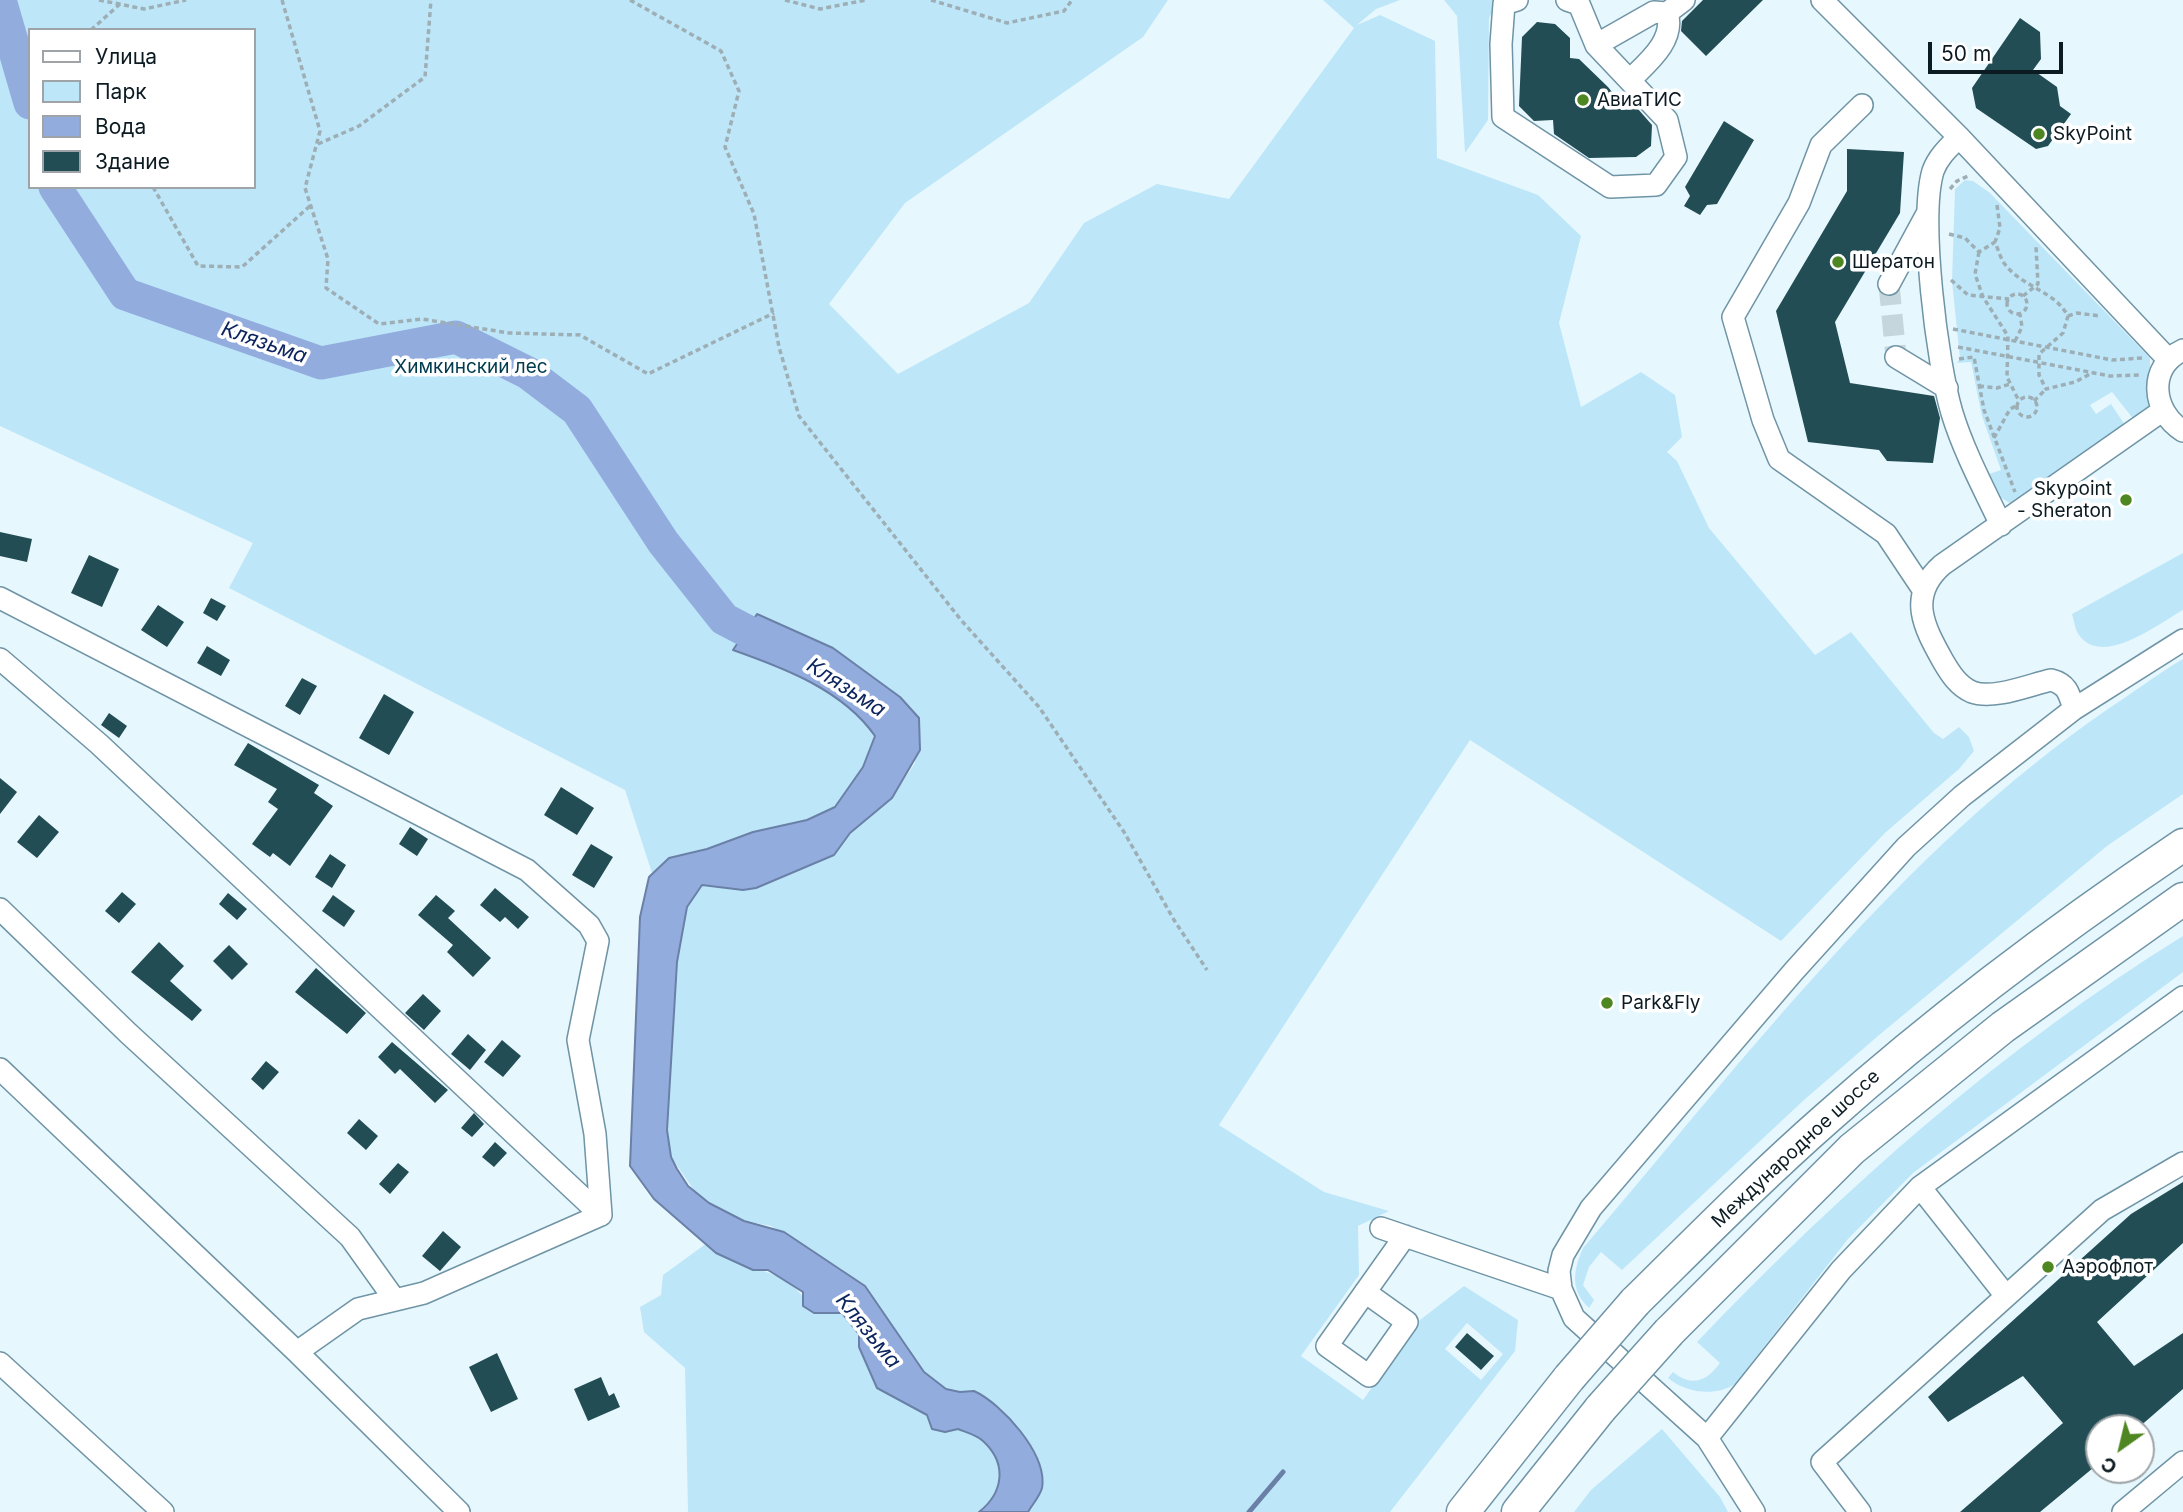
<!DOCTYPE html>
<meta charset="utf-8">
<style>
body{margin:0}
#map{position:relative;width:2183px;height:1512px;overflow:hidden;background:#e7f7fe;font-family:Inter,sans-serif}
canvas{display:block}
.legend{position:absolute;left:28px;top:28px;width:228px;height:161px;box-sizing:border-box;background:#fff;border:2px solid #9ea4a7;margin:0;padding:9px 12px;list-style:none;font-size:21px;color:#0c1b22}
.legend li{display:flex;align-items:center;gap:14px;height:35px}
.legend b{width:35px;border:2px solid #9ea4a7}
.north{position:absolute;left:2085px;top:1414px;width:70px;height:70px;box-sizing:border-box;background:#fff;border:2px solid #9ea4a7;border-radius:50%;rotate:214deg;font-size:19px;font-weight:700;line-height:28px;text-align:center;color:#0c1b22}
.north::after{content:'';display:block;margin:auto;width:24px;height:32px;background:#4e8621;clip-path:polygon(50% 0,100% 100%,50% 72%,0 100%)}
.scale{position:absolute;left:1928px;top:42px;width:135px;height:32px;box-sizing:border-box;border:4px solid #0c1b22;border-top:0;padding-left:9px;font-size:21px;line-height:24px;white-space:nowrap;color:#0c1b22;-webkit-text-stroke:5px #fff;paint-order:stroke}
</style>
<div id="map">
<canvas width="2183" height="1512"></canvas>
<ul class="legend">
<li><b style="height:9px;background:#fff"></b>Улица</li>
<li><b style="height:19px;background:#bde7f9"></b>Парк</li>
<li><b style="height:19px;background:#93acde"></b>Вода</li>
<li><b style="height:19px;background:#234d54"></b>Здание</li>
</ul>
<div class="north">С</div>
<div class="scale">50 m</div>
</div>
<script>
const ctx = document.querySelector('canvas').getContext('2d');
ctx.lineJoin = 'round';
function fill(path, color) { ctx.fillStyle = color; ctx.fill(path, 'evenodd'); }
function stroke(path, color, width, dash) { ctx.strokeStyle = color; ctx.lineWidth = width; ctx.lineCap = dash ? 'butt' : 'round'; ctx.setLineDash(dash || []); ctx.stroke(path); }
function drawText(font, color, halo, rows, align = 'center') {
  ctx.font = font + ' Inter,sans-serif'; ctx.lineWidth = 7; ctx.setLineDash([]); ctx.textBaseline = 'middle'; ctx.strokeStyle = halo; ctx.fillStyle = color; for (const [text, x, y, turn = 0] of rows) {
    ctx.save(); ctx.translate(x, y); ctx.rotate((+turn || 0) * Math.PI / 180); ctx.textAlign = isNaN(turn) ? turn : align; if (halo) ctx.strokeText(text, 0, 0); ctx.fillText(text, 0, 0); ctx.restore();
  }
}
fill(new Path2D(`
 M0,0H1168L1143,37L905,203L829,304L898,374L1029,303L1084,223L1157,184L1229,199L1354,28L1323,0H1400L1376,9L1357,25L1380,15L1435,41L1437,158L1538,195L1581,236L1559,323L1581,407L1641,372L1675,395L1682,437L1667,452L1677,461L1709,528L1815,655L1851,632L1934,733L1943,739L1959,727L1969,737L1974,751L1959,769L1886,832L1781,941L1470,740L1219,1125L1324,1192L1389,1211L1358,1226L1359,1275L1301,1356L1363,1400L1420,1320L1464,1286L1518,1320L1515,1351L1390,1512H1028C1062,1461 1008,1423 974,1391L960,1392L946,1389L924,1372L843,1270L771,1226L744,1221L698,1196L671,1157L667,1130L678,947L687,908L702,885L743,890L756,888L834,855L850,833L892,798L915,763L919,718L878,680L821,642L757,614L734,650C786,668 841,691 875,736L863,766L835,807L807,820L753,832L707,849L670,858L652,873L625,790L229,588L253,543L0,426ZM30,30H254V187H30ZM1467,1323L1503,1354L1481,1380L1445,1349Z
 M1444,0H1500L1489,18L1488,120L1465,153L1457,16Z
 M1965,180L1973,181L1990,193L2150,358V410L2135,421L2112,392L2090,405L2096,414L2111,404L2127,428L2011,504L2000,497L1989,474L2001,470L1982,416L1971,362L1957,363L1960,359L1952,281L1955,189Z
 M2183,553V610C2158,624 2102,668 2079,635C2075,630 2074,620 2072,614Z
 M2183,659V794L2107,846L1878,1036L1804,1100L1622,1270L1601,1252L1589,1267L1583,1285L1594,1300L1589,1308C1570,1290 1573,1271 1583,1248C1746,1058 1900,852 2108,709C2133,693 2157,674 2183,659Z
 M2183,936V972L1913,1173L1848,1239L1735,1384C1715,1397 1686,1393 1668,1378L1673,1372C1692,1387 1706,1382 1720,1363L1697,1342C1844,1188 2002,1048 2183,936Z
 M707,1243C741,1279 784,1257 814,1313H841L859,1334V1347L877,1388L928,1415L945,1432L957,1428C965,1432 977,1435 983,1441C1008,1464 1003,1493 979,1512H688L685,1368L644,1332L640,1307L661,1295L663,1275Z
 M1662,1429L1720,1497L1728,1512H1574L1591,1490Z`), '#bde7f9');
const water = new Path2D(`
 M757,614L833,648L900,697L919,718L920,750L892,798L850,833L834,855L756,888L743,890L702,885L687,907L677,962L667,1130L671,1157L677,1169L688,1186L709,1203L744,1221L784,1232L865,1286L924,1372L946,1389L960,1392L974,1391C1001,1403 1048,1454 1042,1488C1040,1496 1032,1505 1028,1512H979C1003,1493 1008,1464 983,1441C977,1435 965,1432 958,1429L945,1432L932,1429L927,1415L877,1388L859,1347V1334L842,1313H814L803,1306V1292L768,1270H753L716,1253L654,1199L630,1166L640,917L649,877L669,858L707,849L753,832L807,820L835,807L863,767L875,736C843,690 784,668 733,650Z`);
fill(water, '#93acde');
stroke(water, '#6a80a6', 2);
stroke(new Path2D(`
 M1249,1512L1283,1472`), '#6a80a6', 5);
stroke(new Path2D(`
 M0,0L30,103
 M55,187L125,294L321,363L456,337L528,373L577,410L663,542L724,619L785,651`), '#93acde', 33);
fill(new Path2D(`
 M1703,0H1763L1706,56L1681,31L1682,21Z
 M2020,18L2040,32L2041,59L2033,70L2057,87L2060,106L2071,114L2048,146L2036,149L1976,108L1972,88Z
 M1537,22L1555,24L1570,38V58L1579,59L1608,87L1619,101L1621,110L1638,109L1652,125L1651,146L1636,157L1589,158L1554,134L1553,120L1534,121L1519,106L1522,37Z
 M1724,121L1754,140L1717,204L1707,205L1700,215L1684,206L1690,196L1685,187Z
 M1847,149L1904,152L1900,213L1835,322L1850,383L1934,396L1940,418L1933,463L1887,461L1879,450L1808,442L1776,311L1847,191Z
 M0,532L32,539L27,562L0,556Z
 M89,555L119,569L102,607L71,593Z
 M211,598L226,606L217,621L203,613Z
 M158,605L184,622L167,647L141,630Z
 M207,646L230,660L221,676L197,663Z
 M302,678L317,686L300,715L285,706Z
 M384,694L414,712L389,755L359,738Z
 M109,713L127,726L119,738L101,725Z
 M248,743L319,785L314,793L333,806L290,866L273,853L270,857L252,844L278,809L268,802L277,789L234,765Z
 M0,778L17,792L0,814Z
 M561,787L594,808L577,835L544,815Z
 M39,815L59,832L37,858L17,842Z
 M410,827L428,839L417,856L399,844Z
 M591,844L613,857L594,888L572,875Z
 M330,854L346,865L332,888L315,877Z
 M495,888L529,917L518,929L505,917L500,922L480,905Z
 M122,892L136,904L119,923L105,911Z
 M228,893L247,909L237,920L219,904Z
 M333,895L355,911L344,927L322,911Z
 M436,895L455,911L448,918L491,958L473,977L447,952L453,945L418,915Z
 M159,942L184,966L170,981L202,1010L192,1021L131,972Z
 M229,945L248,964L232,980L213,961Z
 M316,968L366,1013L347,1034L295,992Z
 M423,994L441,1011L424,1030L405,1013Z
 M468,1034L486,1050L470,1070L451,1054Z
 M502,1040L521,1056L503,1077L484,1062Z
 M392,1042L448,1090L435,1103L400,1069L395,1074L378,1057Z
 M266,1061L279,1072L263,1090L251,1079Z
 M474,1113L484,1124L472,1137L461,1128Z
 M359,1119L378,1136L366,1150L347,1133Z
 M495,1142L507,1153L494,1167L482,1157Z
 M398,1163L409,1172L390,1194L379,1184Z
 M2183,1182V1243L2097,1322L2134,1366L2183,1333V1389L2138,1428H2099V1463L2040,1512H1960L2063,1423L2023,1376L1948,1422L1928,1397L2131,1214Z
 M443,1231L461,1247L440,1271L422,1256Z
 M1467,1333L1494,1356L1481,1370L1455,1347Z
 M497,1353L518,1399L491,1412L469,1367Z
 M601,1377L609,1396L614,1393L620,1407L588,1421L574,1389Z`), '#234d54');
stroke(new Path2D(`
 M1889,284L1896,357`), '#c6d6dd', 21, [21, 10]);
const minor = new Path2D(`
 M1517,0L1504,4L1501,44L1503,117L1610,187L1656,185L1676,157L1667,120L1596,45L1579,4L1567,0
 M1822,0L1959,137L2165,356L2167,362
 M1596,45L1654,12L1667,13L1684,0
 M1630,80C1647,63 1676,40 1667,13
 M1862,105L1821,145L1799,203L1733,317L1763,420L1779,459L1886,534L1924,591
 M1959,137C1949,147 1938,157 1933,171C1919,219 1937,363 1952,413C1964,452 1984,489 2001,525
 M1889,284L1928,212
 M2183,350C2147,367 2152,412 2183,431
 M1896,357L1947,388
 M0,598L527,870L589,925L598,941L578,1040L595,1134L601,1215
 M0,659L99,744L601,1215
 M2074,709C2069,693 2067,684 2051,680C2029,685 1993,700 1972,692C1958,686 1950,673 1943,661C1924,627 1907,596 1942,565L2162,411
 M0,909L128,1033L350,1237L395,1300
 M0,1069L297,1352L459,1512
 M1920,1187L2006,1296
 M1381,1228L1561,1289
 M1365,1292L1407,1322L1369,1376L1327,1346L1405,1236
 M297,1352L358,1309L424,1293L601,1215
 M0,1363L163,1512
 M1707,1438L1841,1270L1920,1187L2183,997
 M1754,1512L1707,1438L1574,1318L1561,1289L1559,1271L1563,1255L1591,1208L1794,971L1906,847L1962,796L2074,709L2183,640
 M1860,1512L1822,1462L2102,1210L2183,1163
 M2123,1512L2183,1462`);
const highway = new Path2D(`
 M1635,1302C1698,1240 1760,1177 1826,1119C1938,1019 2058,929 2183,845
 M1669,1332L1852,1149L2003,1027L2183,899
 M1463,1512L1569,1378
 M1518,1512L1601,1408`);
stroke(minor, '#6f94a5', 24);
stroke(highway, '#6f94a5', 35);
stroke(new Path2D(`
 M99,0L144,9L186,0
 M282,0L320,131L305,188L328,259L326,288L379,324L422,319L509,333L580,335L648,374L774,313
 M630,0L721,51L739,91L725,147L754,214L779,347L799,416L961,620L1039,707L1124,832L1174,920L1207,970
 M785,0L820,9L866,0
 M931,0L1007,23L1064,11L1072,0
 M91,30L120,4
 M318,144L359,126L425,77L431,0
 M153,187L198,266L242,267L311,205
 M1950,189L1957,181L1968,176
 M1997,205L2000,228L1995,242C1998,249 2000,257 2004,263C2021,287 2054,290 2068,316L2063,333L2039,354V375L2046,389L2075,382L2092,373
 M1949,234L1965,238L1979,252L1995,242
 M1979,252L1975,274L1983,297L2008,336L2007,377L2019,401
 M1951,280L1968,295L2009,299
 M2007 304a10 10 0 1 1 20 0a10 10 0 1 1-20 0Z
 M2023,296L2038,284L2036,247
 M2068,316L2077,313L2100,316
 M1953,329L2112,360L2142,358
 M2015,341L2022,327L2020,314
 M1958,347L2110,376L2140,375
 M1959,359L1974,357L1984,410L2015,492
 M1979,386L1997,388L2010,384
 M2017 407a10 10 0 1 1 20 0a10 10 0 1 1-20 0Z
 M2034,401L2046,389
 M1994,438L2010,409L2018,405`), '#9eaeb5', 3.5, [5, 3.5]);
stroke(minor, '#fff', 21);
stroke(highway, '#fff', 32);
const highwayBridge = new Path2D(`
 M1569,1378L1635,1302
 M1601,1408L1669,1332`);
stroke(highwayBridge, '#6f94a5', 35, []);
stroke(highwayBridge, '#fff', 32);
for (const [x, y, r, color] of [
 [1583,100,7,"#4e8621"],
 [2039,134,7,"#4e8621"],
 [1838,262,7,"#4e8621"],
 [2126,500,7,"#4e8621"],
 [1607,1003,7,"#4e8621"],
 [2048,1267,7,"#4e8621"]
]) { const dot = new Path2D(); dot.arc(x, y, r, 0, 2 * Math.PI); ctx.fillStyle = color; ctx.fill(dot); stroke(dot, '#fff', 2.5); }
drawText('19px', '#0c1b22', '#fff', [
 ["АвиаТИС",1597,100],
 ["SkyPoint",2053,134],
 ["Шератон",1852,262],
 ["Skypoint",2112,489,"right"],
 ["- Sheraton",2112,511,"right"],
 ["Park&Fly",1621,1003],
 ["Аэрофлот",2062,1267]
], 'left');
drawText('19px', '#003b4e', '#fff', [
 ["Химкинский лес",471,367]
]);
drawText('19px', '#0c1b22', '#fff', [
 ["Международное шоссе",1796,1149,-43]
]);
drawText('italic 21px', '#0c245e', '#fff', [
 ["Клязьма",264,343,19],
 ["Клязьма",846,688,33],
 ["Клязьма",868,1331,51]
]);
</script>
